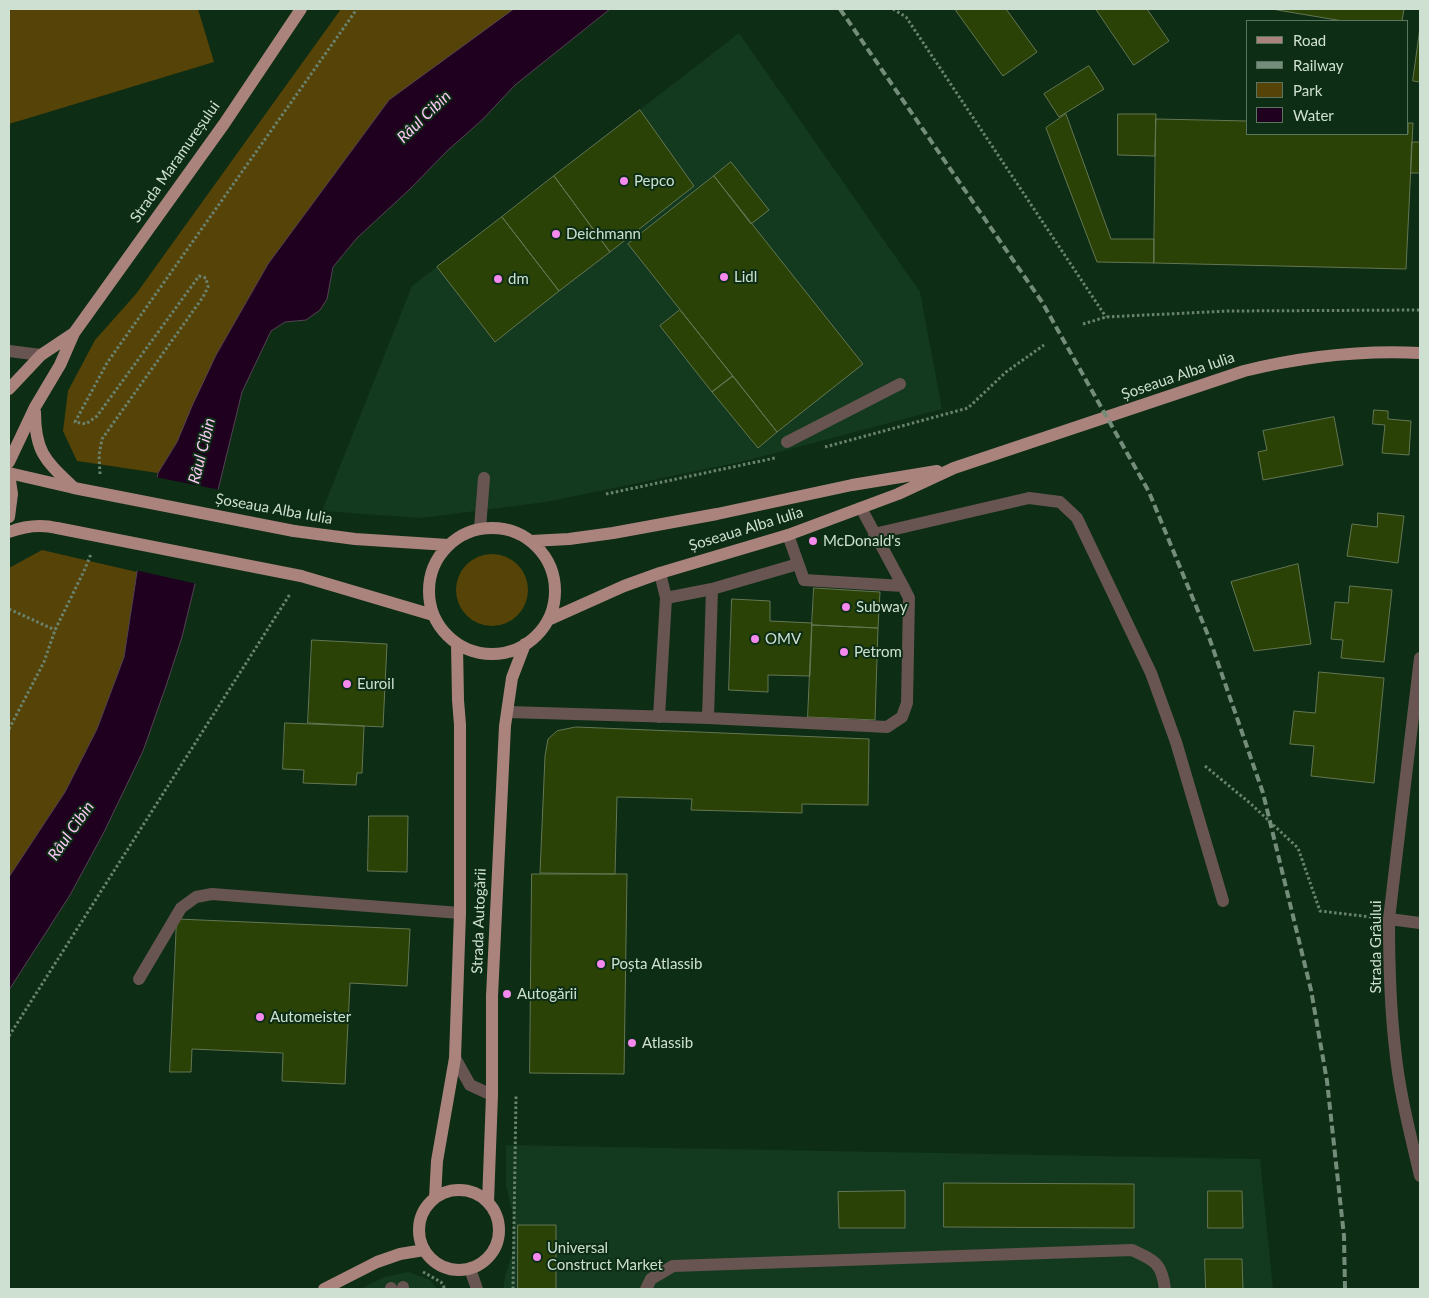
<!DOCTYPE html>
<meta charset="utf-8">
<style>
body{margin:0}
#map{position:relative;width:1429px;height:1298px;overflow:hidden;background:#0d2d15;font-family:Lato,sans-serif}
canvas{display:block}
.frame{position:absolute;inset:0;border:10px solid #cee0d1;pointer-events:none}
.legend{position:absolute;left:1246px;top:20px;width:162px;height:115px;box-sizing:border-box;background:#0d2d15;border:1px solid #5a7560;margin:0;padding:6px 9px;list-style:none;font-size:15px;color:#cee0d1}
.legend li{display:flex;align-items:center;gap:10px;height:25px}
.legend b{width:25px;border:1px solid #5a7560}
</style>
<div id="map">
<canvas width="1429" height="1298"></canvas>
<div class="frame"></div>
<ul class="legend">
<li><b style="height:6px;background:#aa837d"></b>Road</li>
<li><b style="height:6px;background:#748d7a"></b>Railway</li>
<li><b style="height:14px;background:#564308"></b>Park</li>
<li><b style="height:14px;background:#1f001e"></b>Water</li>
</ul>
</div>
<script>
const ctx = document.querySelector('canvas').getContext('2d');
ctx.lineJoin = 'round';
function fill(path, color) { ctx.fillStyle = color; ctx.fill(path, 'evenodd'); }
function stroke(path, color, width, dash) { ctx.strokeStyle = color; ctx.lineWidth = width; ctx.lineCap = dash ? 'butt' : 'round'; ctx.setLineDash(dash || []); ctx.stroke(path); }
function drawText(font, color, halo, rows, align = 'center') {
  ctx.font = font + ' Lato,sans-serif'; ctx.lineWidth = 4; ctx.setLineDash([]); ctx.textBaseline = 'middle'; ctx.strokeStyle = halo; ctx.fillStyle = color; for (const [text, x, y, turn = 0] of rows) {
    ctx.save(); ctx.translate(x, y); ctx.rotate((+turn || 0) * Math.PI / 180); ctx.textAlign = isNaN(turn) ? turn : align; if (halo) ctx.strokeText(text, 0, 0); ctx.fillText(text, 0, 0); ctx.restore();
  }
}
fill(new Path2D(`
 M739,33L920,292L942,409L745,461L546,502L421,518L322,511L412,286Z
 M506,1145L1260,1159L1273,1289H504V1281L513,1250V1215L506,1185Z
 M409,1272L430,1280L437,1289H361L384,1277Z`), '#13391e');
fill(new Path2D(`
 M9,9H198L214,62L9,124Z
 M341,9H514L389,101L268,264L177,442L158,473L77,461L63,431L68,391L95,340L136,294Z
 M42,550L137,572L124,657L97,729L65,792L9,877V568Z
 M456 590a36 36 0 1 1 72 0a36 36 0 1 1-72 0Z`), '#564308');
const water = new Path2D(`
 M514,9H610L515,85L482,120L447,151L410,189L357,238L333,267L327,299L320,310L306,320L285,322L271,331L242,392L182,637L166,686L143,751L104,832L70,895L9,990V877L65,792L97,729L124,657L137,572L158,473L177,442L192,406L216,355L268,264L389,100Z`);
fill(water, '#1f001e');
stroke(water, '#544354', 1);
fill(new Path2D(`
 M155,477L221,490L197,584L135,570Z`), '#0d2d15');
const building = new Path2D(`
 M959,9H1006L1037,52L1003,76L956,11Z
 M1096,9H1147L1169,41L1134,65Z
 M1272,9H1404L1402,21H1343Z
 M1420,28V82L1413,81Z
 M1089,66L1104,89L1059,117L1044,94Z
 M640,110L694,186L610,252L554,176Z
 M1066,114L1111,239H1154V263L1097,262L1046,128Z
 M1118,114H1156L1155,156L1118,155Z
 M1156,119L1248,121V134H1408V123H1413L1406,269L1154,263Z
 M1412,142H1420V173H1411Z
 M731,162L769,210L751,224L714,176Z
 M554,176L610,252L559,291L502,217Z
 M714,176L863,364L777,432L628,244Z
 M502,217L559,291L495,342L437,267Z
 M680,310L733,376L712,392L660,326Z
 M733,376L777,432L758,448L712,392Z
 M1374,410L1388,411V419L1411,421L1409,455L1382,453L1385,425L1373,424Z
 M1334,417L1343,465L1263,480L1258,452L1267,450L1263,431Z
 M1378,513L1404,516L1398,563L1347,556L1352,524L1377,527Z
 M1298,564L1311,644L1254,651L1231,582Z
 M1350,586L1392,590L1384,662L1341,658L1343,640L1331,639L1335,602L1348,603Z
 M814,588L880,592L878,628L812,625Z
 M732,599L770,601V621L812,623L810,676L768,675V692L729,690Z
 M812,625L878,628L875,720L808,717Z
 M312,640L387,644L383,727L308,723Z
 M1319,672L1384,678L1374,783L1311,776L1314,746L1290,744L1294,711L1315,713Z
 M285,723L364,726L362,773H357L356,785L303,783L304,770L283,769Z
 M576,727L869,739L868,805L802,804V813L691,810L692,799L617,797L615,874L540,873L545,756L548,739L557,731Z
 M369,816H408L407,872L368,871Z
 M532,874H627L624,1074L530,1073Z
 M177,919L410,929L407,986L350,983L345,1084L282,1081L283,1053L192,1049L191,1072H170Z
 M944,1183L1134,1184V1228L944,1227Z
 M905,1191V1228H839L838,1192Z
 M1208,1191H1242L1243,1228H1208Z
 M518,1225H556V1289H518Z
 M1205,1259H1242L1243,1289H1206Z`);
fill(building, '#2a4206');
stroke(building, '#647652', 1);
stroke(new Path2D(`
 M893,9L906,17L1106,317
 M1083,324L1106,317L1228,311L1420,310
 M825,447L968,408L1006,372L1044,345
 M100,474L99,455L102,439L203,297L208,287L206,278L199,276L97,416L86,424L75,422L107,363L357,9
 M606,494L775,458
 M9,609L55,630
 M9,729L44,662L55,630L84,571L91,554
 M1205,766L1251,804L1298,848L1320,911L1371,917
 M9,1036L290,594
 M423,1272L441,1282L445,1289
 M513,1289L516,1096`), '#6a836f', 3, [2.5, 2.5]);
stroke(new Path2D(`
 M9,351L41,355
 M787,442L900,384
 M861,508L903,586
 M480,528L484,478
 M874,534L1029,498L1060,502L1077,518L1151,673L1176,742L1223,901
 M660,573L666,598
 M508,712L708,718L887,727L902,717L907,703L909,598L903,586L804,580L788,535
 M659,717L666,598L712,589
 M708,718L712,589L798,564
 M139,979L181,908L196,897L212,894L460,913
 M455,1058L470,1085L492,1095
 M403,1287V1289
 M391,1288V1289
 M646,1289L651,1279L673,1266L1132,1250C1154,1260 1162,1263 1165,1289`), '#685551', 12);
stroke(new Path2D(`
 M1420,658L1389,919C1389,962 1390,1005 1395,1048C1399,1091 1410,1133 1420,1176
 M1389,919L1420,923
 M470,1269L477,1289`), '#685551', 12);
stroke(new Path2D(`
 M9,389L41,355L74,333
 M35,412C35,453 46,461 74,488
 M9,462L35,407L60,365L74,333L224,124L301,9
 M9,473L74,488
 M9,474L12,494L9,517
 M429 591a63 63 0 1 1 126 0a63 63 0 1 1-126 0Z
 M294,531L355,539L448,545
 M9,532C25,526 40,524 57,528
 M531,541L569,539L613,533L717,514L852,485L937,471
 M301,576L433,615
 M548,620L624,586L660,573L788,535L898,494L954,468L1244,371C1301,357 1361,350 1420,353
 M419 1230a40 40 0 1 1 80 0a40 40 0 1 1-80 0Z
 M435,1198L437,1161L455,1058L460,913V725L458,700L457,644
 M488,1202L492,1095V996L505,726L512,678L525,644
 M324,1289L377,1262L400,1254L424,1250`), '#aa837d', 12);
stroke(new Path2D(`
 M840,9L1042,302L1149,492L1210,640L1263,793L1311,990L1327,1081L1344,1236L1345,1289`), '#748d7a', 4, [8, 4]);
stroke(new Path2D(`
 M74,488L294,531
 M57,528L301,576`), '#aa837d', 12);
for (const [x, y, r, color] of [
 [624,181,5,"#f589ee"],
 [556,234,5,"#f589ee"],
 [724,277,5,"#f589ee"],
 [498,279,5,"#f589ee"],
 [813,541,5,"#f589ee"],
 [846,607,5,"#f589ee"],
 [755,639,5,"#f589ee"],
 [844,652,5,"#f589ee"],
 [347,684,5,"#f589ee"],
 [601,964,5,"#f589ee"],
 [507,994,5,"#f589ee"],
 [260,1017,5,"#f589ee"],
 [632,1043,5,"#f589ee"],
 [537,1257,5,"#f589ee"]
]) { const dot = new Path2D(); dot.arc(x, y, r, 0, 2 * Math.PI); ctx.fillStyle = color; ctx.fill(dot); stroke(dot, '#0d2d15', 2); }
drawText('15px', '#cee0d1', '#0d2d15', [
 ["Strada Maramureșului",175,162,-55],
 ["Șoseaua Alba Iulia",1178,376,-19],
 ["Șoseaua Alba Iulia",274,509,10],
 ["Șoseaua Alba Iulia",746,529,-17],
 ["Strada Autogării",479,921,-88],
 ["Strada Grâului",1376,947,-90]
]);
drawText('15px', '#cee0d1', '#0d2d15', [
 ["Pepco",634,181],
 ["Deichmann",566,234],
 ["Lidl",734,277],
 ["dm",508,279],
 ["McDonald's",823,541],
 ["Subway",856,607],
 ["OMV",765,639],
 ["Petrom",854,652],
 ["Euroil",357,684],
 ["Poșta Atlassib",611,964],
 ["Autogării",517,994],
 ["Automeister",270,1017],
 ["Atlassib",642,1043],
 ["Universal",547,1248],
 ["Construct Market",547,1265]
], 'left');
drawText('italic 16px', '#fcc9f7', '#0d2d15', [
 ["Râul Cibin",424,117,-44],
 ["Râul Cibin",202,451,-76],
 ["Râul Cibin",71,831,-55]
]);
</script>
